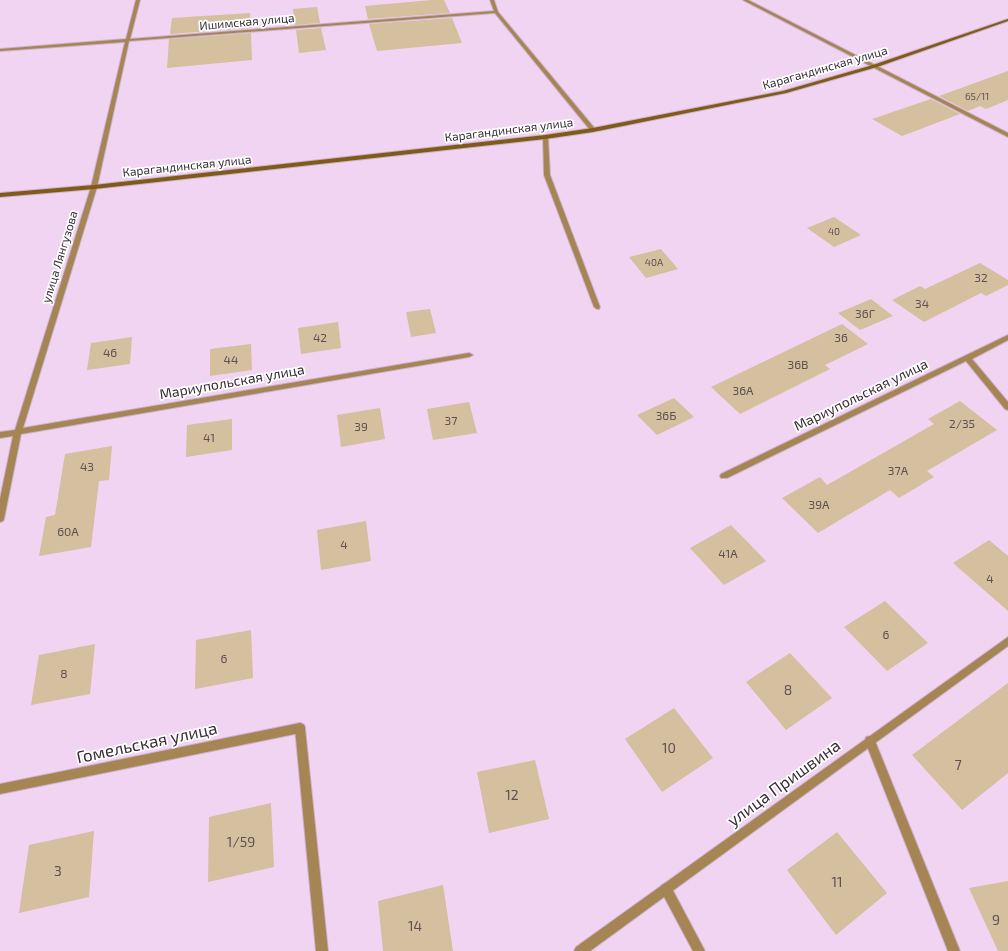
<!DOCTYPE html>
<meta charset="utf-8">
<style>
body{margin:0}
canvas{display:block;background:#f0d4f1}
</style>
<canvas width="1008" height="951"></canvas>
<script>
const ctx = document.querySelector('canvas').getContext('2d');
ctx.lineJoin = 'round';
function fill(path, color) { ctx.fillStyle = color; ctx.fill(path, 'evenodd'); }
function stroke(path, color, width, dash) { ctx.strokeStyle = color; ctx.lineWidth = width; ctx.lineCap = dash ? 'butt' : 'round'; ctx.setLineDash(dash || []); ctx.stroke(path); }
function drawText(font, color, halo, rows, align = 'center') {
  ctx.font = font + ' "Exo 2",sans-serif'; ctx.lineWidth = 3.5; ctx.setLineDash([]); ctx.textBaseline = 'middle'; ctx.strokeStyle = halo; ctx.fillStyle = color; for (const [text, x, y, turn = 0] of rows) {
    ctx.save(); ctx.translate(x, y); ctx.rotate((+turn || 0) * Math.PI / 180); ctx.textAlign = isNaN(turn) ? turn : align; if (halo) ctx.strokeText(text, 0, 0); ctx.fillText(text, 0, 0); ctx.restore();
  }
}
fill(new Path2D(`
 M431,0H444L450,13L368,19L365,6Z
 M317,7L320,23L295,25L293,9Z
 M250,13L251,28L170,34L172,18Z
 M452,18L462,43L377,51L369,24Z
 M321,28L326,50L299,53L296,30Z
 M251,33L252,60L167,68L169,39Z
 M1008,71V100L986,109L980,106L968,111L939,96Z
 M931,99L960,114L902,136L872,119Z
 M834,217L861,235L834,247L807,228Z
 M661,249L678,269L646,278L629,257Z
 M980,263L1008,280V285L986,296L981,293L924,322L892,300L920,286L925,289Z
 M871,299L893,316L860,330L838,313Z
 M430,309L436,333L411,337L406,312Z
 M338,322L341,348L301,354L298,328Z
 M842,324L868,344L825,365L830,369L740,414L711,387Z
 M132,337L130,364L87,370L91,343Z
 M251,344L252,370L210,376V349Z
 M674,398L694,417L657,435L637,415Z
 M960,401L997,430L927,471L934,477L899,498L890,490L818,533L782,498L820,477L827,485L934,424L928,419Z
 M469,402L477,433L433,440L427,409Z
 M380,408L385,439L341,447L337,415Z
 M232,419V450L186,457L187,425Z
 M112,446L109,480L99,481L91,547L39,556L46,517L55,515L65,454Z
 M366,521L371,561L321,570L317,530Z
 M731,525L766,561L724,585L690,548Z
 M989,540L1008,556V611L953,563Z
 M885,601L928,643L887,671L844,627Z
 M251,630L253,678L195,689L196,640Z
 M95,644L90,694L31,705L39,655Z
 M790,653L832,698L786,730L746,682Z
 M1008,683V773L962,810L912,755Z
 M674,708L713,758L662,792L625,739Z
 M535,760L549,819L489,833L477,772Z
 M271,803L274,867L208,882L209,817Z
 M94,831L89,897L19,913L29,845Z
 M837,832L887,893L836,935L787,870Z
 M1008,881V951H998L969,888Z
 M443,885L453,951H383L378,901Z`), '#d4bf9f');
const lane = new Path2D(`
 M543,136L548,137L550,175L600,307L599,309H597L594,307L544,175Z
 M300,723L304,725L305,728L328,951H316L295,728L296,725Z
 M870,736L874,737L875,741L960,951H948L865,741L866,737Z
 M666,883L670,885L705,951H693L660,889L662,885Z`);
const street = new Path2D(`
 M136,0H140L130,39L494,11L490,0H494L498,12L596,130L591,131L495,13L129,41L97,187L23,428L469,353L473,355L469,357L21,434L4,519L3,521L0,522V499L13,436L0,438V432L15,430L91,187L125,42L0,51V49L126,39Z
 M743,0H748L1008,133V137Z
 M1008,335V340L972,359L1008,402V410L1005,409L966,361L727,478H721L720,476L721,474Z
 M1008,637V646L590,951H574L576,947Z
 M300,723L304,725L305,728L304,731L300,733L0,794V784Z`);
const secondary = new Path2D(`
 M1008,19V21L877,67L786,93L593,132L545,139L94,189L0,197V193L94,185L545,135L593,128L783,91L873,65Z`);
stroke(lane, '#cbb2cc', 2);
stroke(street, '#cbb2cc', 2);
stroke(secondary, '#cbb2cc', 2);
fill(lane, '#a58553');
fill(street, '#a58553');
fill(secondary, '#805b17');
drawText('10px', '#5e5151', null, [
 ["65/11",977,97],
 ["40",834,232],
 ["40А",654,263]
]);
drawText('12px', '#372c37', '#fff', [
 ["Ишимская улица",247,22,-5],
 ["Карагандинская улица",825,68,-16],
 ["Карагандинская улица",509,130,-7],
 ["Карагандинская улица",187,166,-6],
 ["улица Лянгузова",60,257,-73]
]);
drawText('12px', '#5e5151', null, [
 ["32",981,278],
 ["34",922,304],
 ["36Г",865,314],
 ["42",320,338],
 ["36",841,338],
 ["46",110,353],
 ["44",231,360],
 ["36В",798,365],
 ["36А",743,391],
 ["36Б",666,416],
 ["37",451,421],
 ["2/35",962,424],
 ["39",361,427],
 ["41",209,438],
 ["43",87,467],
 ["37А",898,471],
 ["39А",819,505],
 ["60А",68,532],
 ["4",344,545],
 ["41А",728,554],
 ["4",990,579],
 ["6",886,635],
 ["6",224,659],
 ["8",64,674]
]);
drawText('14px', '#372c37', '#fff', [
 ["Мариупольская улица",232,382,-10],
 ["Мариупольская улица",861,395,-26]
]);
drawText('14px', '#5e5151', null, [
 ["8",788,690],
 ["10",669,748],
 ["7",958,765],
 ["12",512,795],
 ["1/59",241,842],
 ["3",58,871],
 ["11",837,882],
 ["9",996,920],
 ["14",415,926]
]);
drawText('17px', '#372c37', '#fff', [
 ["Гомельская улица",147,743,-12],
 ["улица Пришвина",784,783,-36]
]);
</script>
